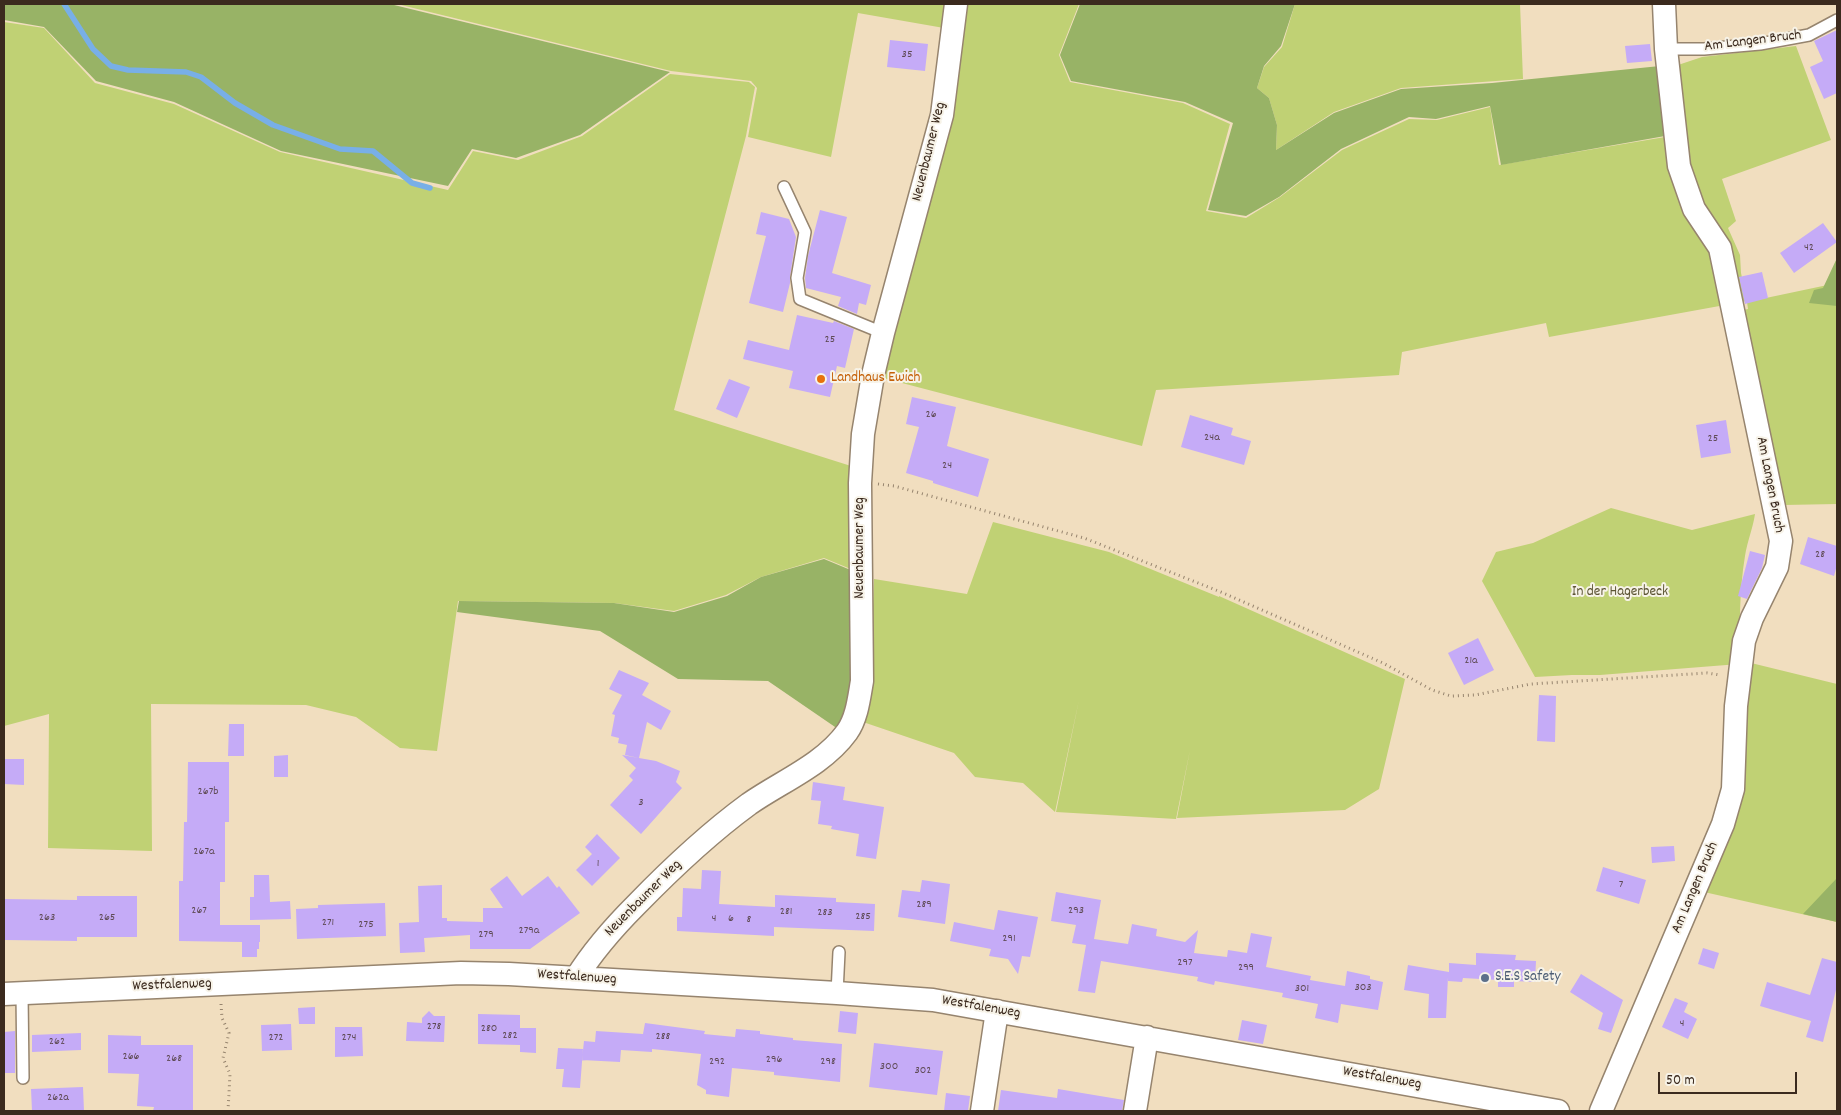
<!DOCTYPE html>
<style>
body{margin:0}
#map{position:relative;width:1841px;height:1115px;overflow:hidden;background:#f1debf;font-family:Dekko,sans-serif}
canvas{display:block}
.frame{position:absolute;inset:0;border:5px solid #3b2a1e;pointer-events:none}
.scale{position:absolute;left:1658px;top:1072px;width:139px;height:22px;box-sizing:border-box;border:2px solid #3b2a1e;border-top:0;padding-left:6px;font-size:15px;line-height:18px;white-space:nowrap;color:#3b2a1e;-webkit-text-stroke:4px #f7f3e8;paint-order:stroke}
</style>
<div id="map">
<canvas width="1841" height="1115"></canvas>
<div class="frame"></div>
<div class="scale">50 m</div>
</div>
<script>
const ctx = document.querySelector('canvas').getContext('2d');
ctx.lineJoin = 'round';
function fill(path, color) { ctx.fillStyle = color; ctx.fill(path, 'evenodd'); }
function stroke(path, color, width, dash) { ctx.strokeStyle = color; ctx.lineWidth = width; ctx.lineCap = dash ? 'butt' : 'round'; ctx.setLineDash(dash || []); ctx.stroke(path); }
function drawText(font, color, halo, rows, align = 'center') {
  ctx.font = font + ' Dekko,sans-serif'; ctx.lineWidth = 4; ctx.setLineDash([]); ctx.textBaseline = 'middle'; ctx.strokeStyle = halo; ctx.fillStyle = color; for (const [text, x, y, turn = 0] of rows) {
    ctx.save(); ctx.translate(x, y); ctx.rotate((+turn || 0) * Math.PI / 180); ctx.textAlign = isNaN(turn) ? turn : align; if (halo) ctx.strokeText(text, 0, 0); ctx.fillText(text, 0, 0); ctx.restore();
  }
}
fill(new Path2D(`
 M397,4H1079L1059,55L1070,82L1183,103L1230,124L1206,211L1246,218L1280,197L1342,150L1409,119L1437,120L1490,107L1499,165L1665,137L1675,66L1702,57L1796,46L1831,140L1722,179L1736,221L1728,228L1740,255L1741,273L1747,301L1549,337L1546,323L1402,352L1399,375L1156,390L1142,446L883,378L953,111L964,35L944,28L858,13L831,157L748,137L757,88L751,81L671,71Z
 M1295,4H1520L1523,79L1401,88L1334,112L1276,150L1277,125L1269,98L1257,88L1264,67L1282,47Z
 M4,22L44,28L95,83L174,104L280,152L448,190L473,151L518,160L582,136L670,74L749,82L755,87L746,136L674,410L851,466L853,570L824,558L761,577L726,595L674,611L614,603L458,601L437,751L400,748L356,717L306,705L151,704L152,851L48,848L49,714L4,726Z
 M1837,283V504L1784,505L1739,311L1748,309L1747,302Z
 M1611,508L1692,530L1755,514C1753,528 1747,542 1745,556C1739,591 1740,628 1739,664L1600,675H1572L1535,677L1482,581L1496,552L1533,543Z
 M993,522L1109,552L1219,597V596L1405,679L1379,789L1345,810L1177,818L1190,750L1176,819L1056,812L1079,700L1055,812L1023,783L975,777L954,753L863,722L870,687L874,579L967,594Z
 M1747,662L1837,684V922L1704,892Z`), '#c0d174');
fill(new Path2D(`
 M4,4H390L670,72L580,135L516,158L472,149L448,186L281,151L174,102L96,81L44,27L4,20Z
 M1080,4H1295L1281,46L1264,66L1257,88L1269,98L1277,125L1276,150L1334,113L1401,89L1492,83L1660,66L1665,136L1501,165L1490,106L1436,119L1409,117L1341,149L1279,197L1246,216L1208,210L1233,123L1185,102L1071,81L1060,55Z
 M1837,258V306L1809,303L1814,290L1823,288Z
 M824,559L853,571L856,679L850,706L838,729L768,681L678,679L600,631L457,612L459,601L614,603L674,612L727,596L761,577Z
 M1837,878V922L1803,914Z`), '#98b366');
stroke(new Path2D(`
 M64,4L93,49L111,66L128,70L186,72L201,77L235,103L273,125L340,149L373,151L412,183L430,188`), '#78afe7', 5.5);
fill(new Path2D(`
 M1837,30V93L1824,99L1810,67L1823,61L1814,41Z
 M890,40L928,44L925,71L887,67Z
 M1650,44L1652,61L1627,63L1625,46Z
 M820,210L847,217L832,273L871,285L866,305L859,303L857,314L838,306L841,297L806,288L805,278L808,256Z
 M761,212L789,219L796,237L790,277V283L783,312L749,303L766,236L756,234Z
 M1823,223L1837,242L1794,273L1780,253Z
 M1762,272L1768,298L1745,304L1739,277Z
 M797,315L833,323L834,321L854,329L845,368L837,366L830,397L789,388L793,371L743,359L748,340L789,350Z
 M729,379L750,387L737,418L716,409Z
 M912,397L956,407L947,446L989,459L978,497L933,483V481L906,473L919,427L906,424Z
 M1190,415L1233,428L1231,435L1251,441L1244,465L1181,447Z
 M1726,420L1731,453L1701,458L1696,425Z
 M1808,537L1837,546V565L1834,576L1800,564Z
 M1750,551L1765,555L1762,568L1747,599L1738,596Z
 M1478,638L1494,670L1464,685L1448,653Z
 M619,670L649,683L642,695L671,711L661,730L647,722L639,758L625,755L627,745L618,743L619,738L611,736L615,715L612,714L622,695L609,689Z
 M1539,695L1556,696L1555,742L1537,741Z
 M229,724H244V756H228Z
 M288,755V777H274V756Z
 M622,755L656,761L680,771L676,782L682,788L641,834L610,805L633,780L629,776L636,768Z
 M4,759H24V785L4,784Z
 M188,762H229V822H225V882H220V925H260V942H259V949H257V957H242V942L179,941V881H183L184,822H187Z
 M813,782L845,787L843,800L884,807L876,859L856,856L859,834L831,829L832,826L818,824L821,801L811,800Z
 M597,834L620,858L592,886L576,870L592,854L585,847Z
 M1674,846L1675,861L1652,863L1651,847Z
 M1603,867L1646,880L1639,904L1596,891Z
 M702,870L721,871L719,904L775,907V895L836,898V902L875,904L874,931L774,927V936L677,931V917H682L683,888L701,889Z
 M254,875H269L270,902L290,901L291,919L250,920V897H254Z
 M507,876L522,896L548,876L557,888L559,886L580,913L530,949H470V935L424,938L425,952L400,953L399,923L419,922L418,886L442,885V918H447V921L483,922V908H503L490,889Z
 M922,880L950,884L945,924L898,917L902,890L920,892Z
 M1056,892L1101,900L1094,939L1128,944L1132,924L1157,929L1156,936L1185,942L1198,930L1194,953L1227,957L1228,950L1247,953L1251,933L1272,937L1266,967L1311,976L1310,980L1345,986L1347,971L1370,976V979L1383,982L1378,1010L1341,1004L1338,1023L1315,1018L1318,1004L1282,997L1283,993L1215,981L1214,985L1197,981L1198,977L1101,961L1095,993L1078,991L1086,945L1072,943L1076,925L1051,921Z
 M77,896H137V937H77V941L4,940V899L77,900Z
 M385,903L386,936L297,939L296,909L318,908V905Z
 M998,910L1038,917L1030,957L1022,956L1018,974L1008,959L989,956L991,949L950,941L954,922L994,930Z
 M1703,948L1719,953L1714,969L1698,964Z
 M1476,953L1516,955L1515,960L1536,961L1535,982L1514,981V987H1498V980L1463,978L1462,982L1448,981V977L1446,1018H1428L1429,994L1404,990L1408,965L1449,972V963L1476,965Z
 M1822,958L1837,962V986L1823,1042L1806,1037L1811,1021L1760,1006L1767,982L1810,995Z
 M1581,974L1623,1000L1611,1033L1598,1029L1603,1013L1570,992Z
 M1675,998L1688,1003L1684,1012L1697,1019L1688,1039L1662,1027Z
 M315,1007V1024H299L298,1008Z
 M429,1011L434,1016H445L444,1042L406,1041L407,1022L422,1023V1018Z
 M840,1011L858,1013L856,1034L838,1032Z
 M478,1014L520,1015V1028H536V1053L520,1052V1045L478,1044Z
 M1242,1020L1267,1025L1263,1044L1238,1040Z
 M645,1023L705,1031L704,1034L735,1037L736,1029L760,1031V1034L793,1038V1040L842,1044L840,1082L774,1075V1072L732,1068L729,1097L706,1094V1090L697,1085L701,1054L652,1049V1052L621,1050L620,1062L582,1060L584,1041L595,1042L596,1031L643,1034Z
 M291,1024L292,1050L262,1051L261,1025Z
 M335,1027H362L363,1056L335,1057Z
 M15,1031V1073H4V1032Z
 M81,1033V1050L32,1052V1035Z
 M108,1035L141,1036V1045H193V1111H153L154,1107L137,1106L139,1074L108,1073Z
 M874,1043L943,1051L937,1095L869,1087Z
 M558,1048L583,1049L580,1088L562,1087L564,1069H556Z
 M83,1087L84,1111H32L31,1089Z
 M1058,1089L1124,1100L1122,1111H998L1001,1090L1057,1098Z
 M946,1093L970,1096L968,1111H944Z`), '#c5abf7');
const service = new Path2D(`
 M1666,49H1704L1760,44L1809,35L1837,20
 M784,187L805,232L797,278L800,299L883,333
 M22,993L23,1078
 M837,993L839,952`);
const minor = new Path2D(`
 M576,978C593,951 613,928 636,905C671,869 708,834 749,804C782,781 823,765 847,732C857,718 859,698 862,681L860,483L863,434L873,375L883,333L942,115L956,4
 M4,994L461,973L509,974L837,993L933,1000L1558,1111
 M982,1111L997,1011
 M1135,1111L1147,1037
 M1601,1111L1723,824L1733,789L1736,706L1744,641L1752,618L1777,567L1781,541L1720,248L1694,209L1679,166L1666,49L1664,4`);
stroke(service, '#96846e', 14);
stroke(minor, '#96846e', 25);
stroke(new Path2D(`
 M878,484L894,486L1084,538L1221,592L1383,663L1432,690L1451,696L1475,695L1531,684L1707,673L1720,675
 M221,1004L222,1018L229,1033L223,1058L230,1074L228,1111`), '#96846e', 3, [1, 4]);
stroke(service, '#fff', 11);
stroke(minor, '#fff', 22);
for (const [x, y, r, color] of [
 [821,379,5,"#e8710a"],
 [1485,978,5,"#5c6f8a"]
]) { const dot = new Path2D(); dot.arc(x, y, r, 0, 2 * Math.PI); ctx.fillStyle = color; ctx.fill(dot); stroke(dot, '#f7f3e8', 2); }
drawText('12px', '#5e4a54', null, [
 ["35",907,55],
 ["42",1809,248],
 ["25",830,340],
 ["26",931,415],
 ["24a",1212,438],
 ["25",1713,439],
 ["24",947,466],
 ["28",1820,555],
 ["21a",1471,661],
 ["267b",208,792],
 ["3",641,803],
 ["267a",204,852],
 ["1",598,864],
 ["7",1621,885],
 ["289",924,905],
 ["267",199,911],
 ["293",1076,911],
 ["281",786,912],
 ["283",825,913],
 ["285",863,917],
 ["263",47,918],
 ["265",107,918],
 ["4",714,919],
 ["6",731,919],
 ["8",749,920],
 ["271",328,923],
 ["275",366,925],
 ["279a",529,931],
 ["279",486,935],
 ["291",1009,939],
 ["297",1185,963],
 ["299",1246,968],
 ["303",1363,988],
 ["301",1302,989],
 ["4",1682,1024],
 ["278",434,1027],
 ["280",489,1029],
 ["282",510,1036],
 ["288",663,1037],
 ["272",276,1038],
 ["274",349,1038],
 ["262",57,1042],
 ["266",131,1057],
 ["268",174,1059],
 ["296",774,1060],
 ["292",717,1062],
 ["298",828,1062],
 ["300",889,1067],
 ["302",923,1071],
 ["262a",58,1098]
]);
drawText('15px', '#3b2a1e', '#f7f3e8', [
 ["Am Langen Bruch",1753,42,-7],
 ["Neuenbaumer Weg",930,152,-76],
 ["Am Langen Bruch",1769,485,79],
 ["Neuenbaumer Weg",861,548,-90],
 ["Am Langen Bruch",1696,888,-67],
 ["Neuenbaumer Weg",644,899,-45],
 ["Westfalenweg",577,978,4],
 ["Westfalenweg",172,986,-2],
 ["Westfalenweg",981,1008,10],
 ["Westfalenweg",1382,1079,10]
]);
drawText('15px', '#c56008', '#f7f3e8', [
 ["Landhaus Ewich",831,379]
], 'left');
drawText('15px', '#5c5434', '#f7f3e8', [
 ["In der Hagerbeck",1620,593]
]);
drawText('15px', '#4e5e75', '#f7f3e8', [
 ["S.E.S Safety",1495,978]
], 'left');
</script>
